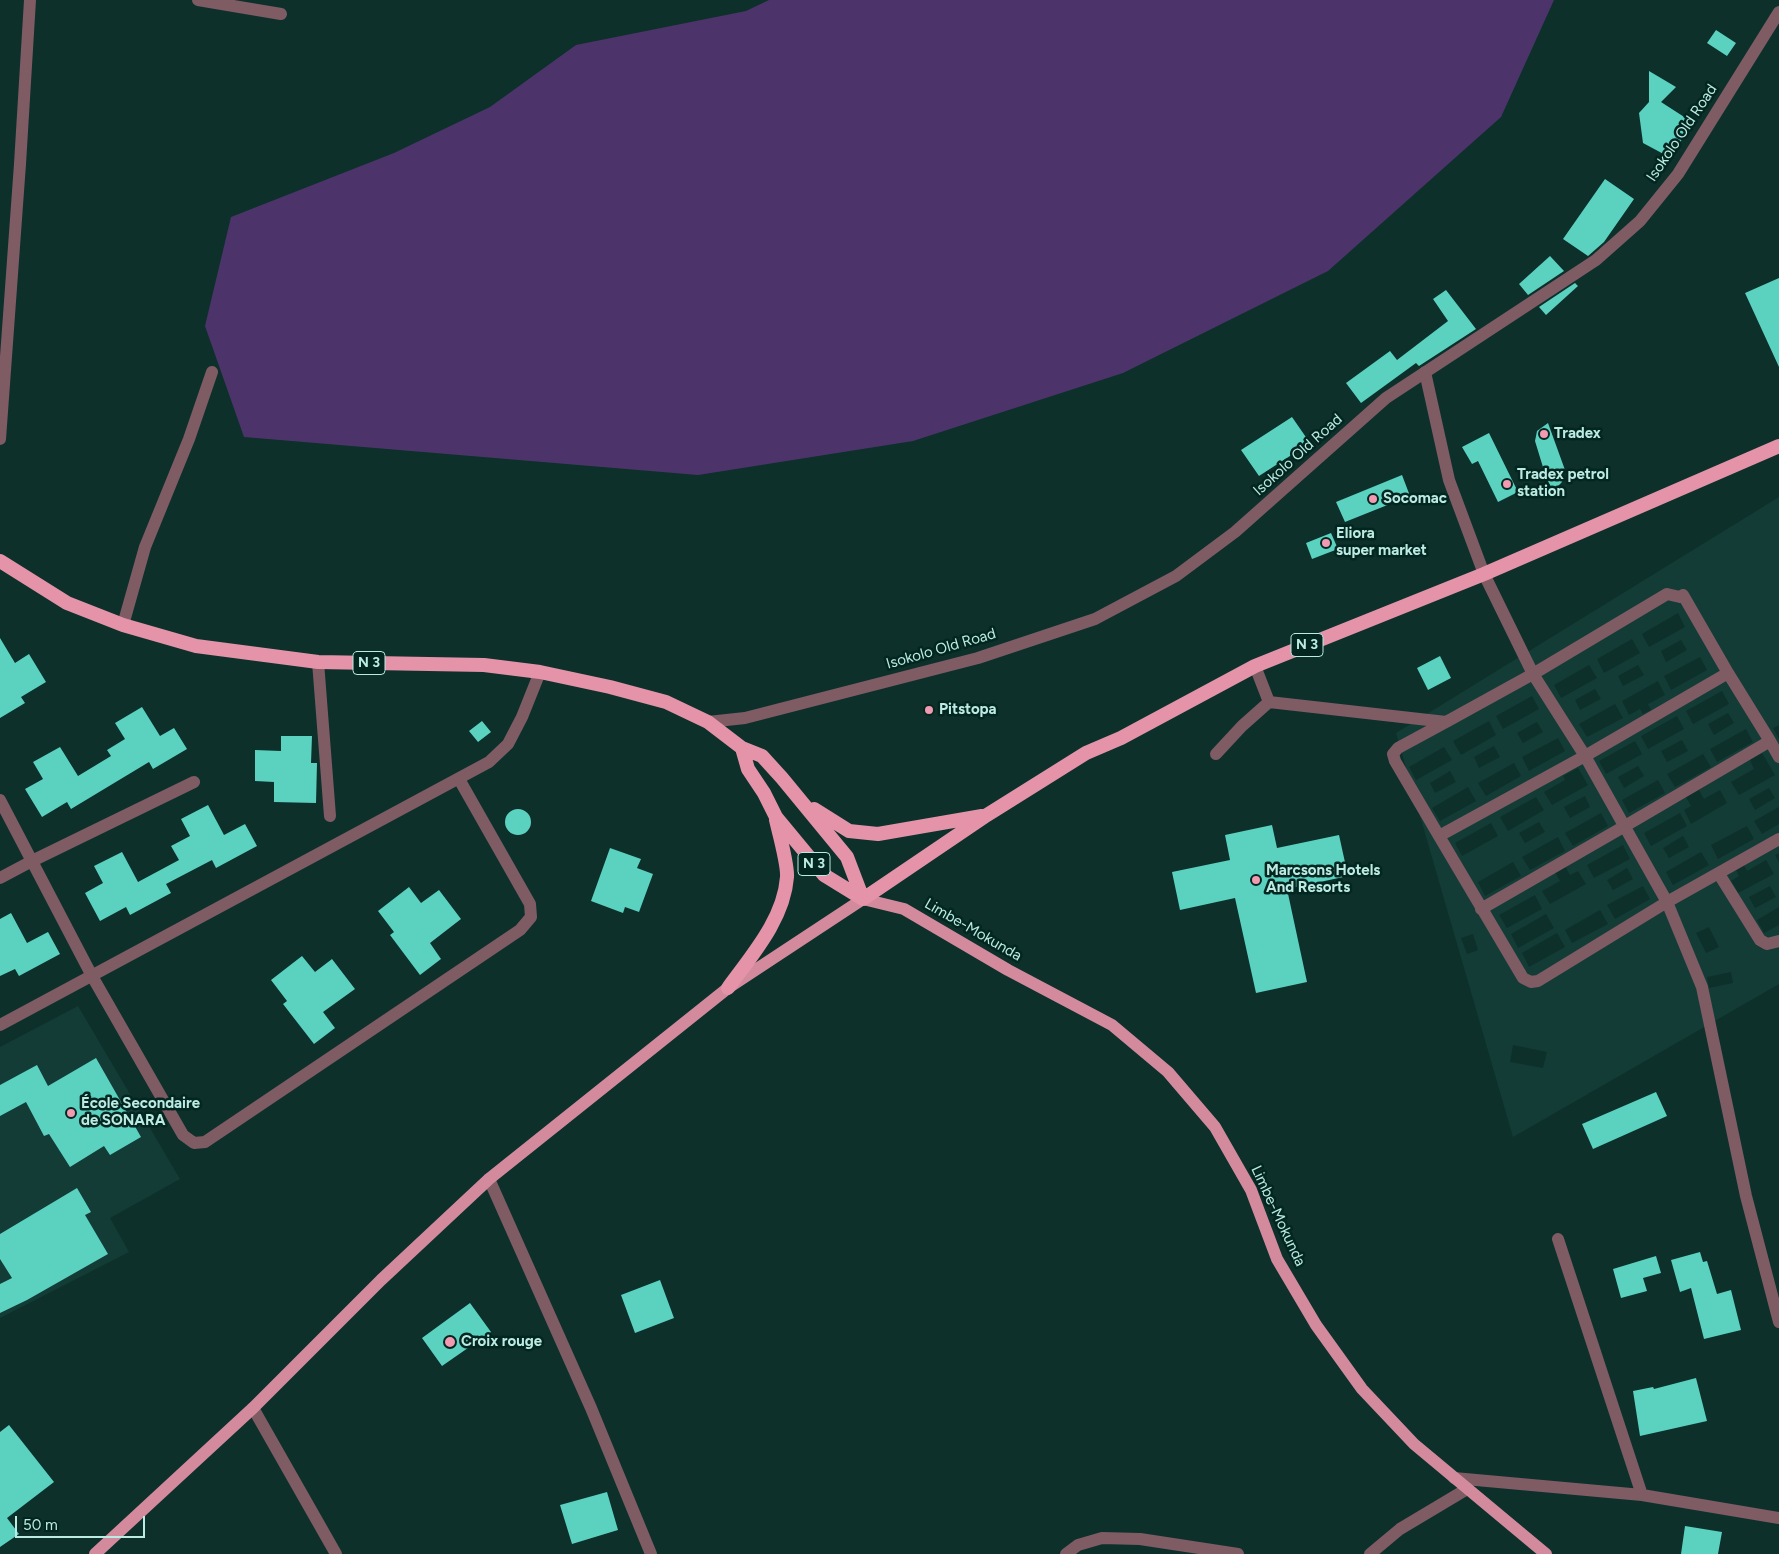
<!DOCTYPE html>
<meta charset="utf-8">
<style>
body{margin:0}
#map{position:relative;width:1779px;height:1554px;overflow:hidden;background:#0d302b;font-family:Figtree,sans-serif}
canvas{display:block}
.scale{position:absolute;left:15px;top:1516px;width:130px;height:22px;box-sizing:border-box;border:2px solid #bbebe2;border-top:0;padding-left:6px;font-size:15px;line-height:18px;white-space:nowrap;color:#bbebe2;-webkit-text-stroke:4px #032621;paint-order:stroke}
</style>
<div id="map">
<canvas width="1779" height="1554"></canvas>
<div class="scale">50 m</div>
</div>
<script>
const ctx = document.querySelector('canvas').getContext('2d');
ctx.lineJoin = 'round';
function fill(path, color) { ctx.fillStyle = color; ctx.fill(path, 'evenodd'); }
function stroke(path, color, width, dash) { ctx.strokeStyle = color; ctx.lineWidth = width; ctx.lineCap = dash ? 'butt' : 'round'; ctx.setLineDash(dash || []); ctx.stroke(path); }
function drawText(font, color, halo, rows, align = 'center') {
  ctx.font = font + ' Figtree,sans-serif'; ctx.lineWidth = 5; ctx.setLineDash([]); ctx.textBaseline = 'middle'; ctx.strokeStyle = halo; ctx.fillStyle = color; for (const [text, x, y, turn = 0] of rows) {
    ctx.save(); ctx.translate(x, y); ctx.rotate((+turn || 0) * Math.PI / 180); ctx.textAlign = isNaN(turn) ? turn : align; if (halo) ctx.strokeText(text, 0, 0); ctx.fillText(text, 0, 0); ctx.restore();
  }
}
fill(new Path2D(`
 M1779,497V725L1773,728L1779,739V807L1754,821L1762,834L1779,824V853L1775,855L1779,862V907L1757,920L1764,933L1779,925V984L1513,1137L1396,733ZM1678,613L1685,627L1649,647L1642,634ZM1632,639L1640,653L1604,673L1597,659ZM1681,640L1687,650L1666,662L1661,651ZM1700,657L1707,670L1671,690L1664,676ZM1589,665L1597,678L1561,698L1554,685ZM1638,665L1644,675L1623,686L1618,676ZM1658,681L1665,695L1648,704L1651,710L1643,714L1640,709L1629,715L1622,701ZM1595,689L1601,699L1580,710L1575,700ZM1722,691L1729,704L1693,724L1686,711ZM1532,696L1539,709L1503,729L1496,716ZM1615,704L1623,718L1587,737L1579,724ZM1728,713L1734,723L1714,735L1708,724ZM1677,716L1684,729L1648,749L1641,736ZM1489,721L1496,735L1461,755L1453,741ZM1537,722L1543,732L1523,743L1517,733ZM1746,729L1753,742L1717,762L1710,749ZM1558,738L1565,751L1529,771L1522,757ZM1682,740L1688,751L1667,762L1661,751ZM1635,741L1642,754L1606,774L1599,761ZM1494,746L1500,757L1479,768L1474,757ZM1444,747L1452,760L1416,780L1409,767ZM1762,753L1775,775L1739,795L1731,782L1754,769L1750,760ZM1703,754L1711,767L1675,787L1667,774ZM1514,763L1521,776L1486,796L1478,783ZM1638,766L1644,776L1624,788L1618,777ZM1578,768L1588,785L1552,805L1544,792L1565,780L1563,776ZM1450,771L1456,782L1435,793L1430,783ZM1658,780L1665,793L1629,813L1622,800ZM1468,787L1476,801L1440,821L1432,808ZM1769,788L1775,798L1755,810L1749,799ZM1699,790L1704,799L1720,790L1727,803L1691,824L1684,810L1691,806L1686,797ZM1585,796L1590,807L1570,818L1564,807ZM1536,797L1544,810L1508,831L1500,817ZM1601,813L1608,826L1573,846L1565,833ZM1680,813L1687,826L1651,846L1644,833ZM1539,822L1545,832L1525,843L1519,833ZM1491,823L1498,836L1462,856L1455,843ZM1747,826L1754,839L1718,859L1711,845ZM1683,836L1689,847L1669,858L1663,848ZM1558,837L1565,851L1530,870L1522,857ZM1623,845L1630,859L1594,878L1587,865ZM1701,852L1709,865L1673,885L1666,872ZM1766,860L1774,874L1738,893L1731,881L1739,876L1736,870L1744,865L1747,871ZM1513,862L1521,876L1485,896L1478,882ZM1565,866L1570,875L1578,871L1586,884L1550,904L1542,891L1560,881L1555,872ZM1627,868L1633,879L1613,890L1607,880ZM1643,886L1650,899L1615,919L1607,905ZM1770,886L1776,897L1755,908L1749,897ZM1535,895L1542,909L1507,928L1499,915ZM1600,910L1608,924L1572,943L1565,930ZM1546,914L1554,928L1518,948L1511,934ZM1709,927L1719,947L1706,953L1696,933ZM1557,933L1565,947L1529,967L1522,953ZM1473,934L1478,950L1467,954L1461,938ZM1731,972L1733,983L1709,988L1707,977ZM1513,1045L1547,1052L1543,1068L1510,1062Z
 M78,1006L180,1179L110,1218L129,1252L0,1318V1047Z`), '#143c36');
fill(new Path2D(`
 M769,0H1554L1501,117L1328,271L1123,373L913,441L698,475L244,437L205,326L231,217L394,153L490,107L576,45L746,11Z`), '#4c346b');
fill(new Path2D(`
 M1716,30L1736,43L1727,56L1707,43Z
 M1649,71L1676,87L1661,102L1692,122L1671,158L1643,143L1639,113L1649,102Z
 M1605,179L1634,199L1604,242L1588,256L1563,239Z
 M1550,256L1564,271L1528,295L1519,284Z
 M1779,278V367L1745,293Z
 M1575,283L1578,286L1546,315L1539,307Z
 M1446,290L1476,329L1419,366L1416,363L1361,403L1346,383L1390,351L1397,360L1448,321L1433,299Z
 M1292,417L1310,443L1259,476L1241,450Z
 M1548,423L1565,470L1562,482L1553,491L1546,477L1535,441L1537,431Z
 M1489,433L1518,492L1498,502L1478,461L1472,464L1462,447Z
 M1402,475L1410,496L1345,522L1336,502Z
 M1331,533L1338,549L1312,559L1306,543Z
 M0,638L15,663L29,654L46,682L21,697L25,703L0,718Z
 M1440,656L1451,678L1428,690L1417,668Z
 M142,707L160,736L174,728L187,749L153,769L149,762L71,809L67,802L42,817L25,789L43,779L33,762L60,747L78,776L111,756L107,750L125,739L115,723Z
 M482,721L491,732L478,742L469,731Z
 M281,736H312L311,763H317L316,803L274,802V782L255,781V750L281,751Z
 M208,805L224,835L245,824L257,846L216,868L212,860L166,884L171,893L130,915L126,907L100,921L85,893L103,883L94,866L122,852L138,882L179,860L171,846L190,836L181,819Z
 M505 822a13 13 0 1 1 26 0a13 13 0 1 1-26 0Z
 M1272,825L1277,848L1339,835L1348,876L1287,889L1307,982L1256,993L1235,898L1180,910L1172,872L1230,860L1225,835Z
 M610,848L641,859L637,868L653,874L639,912L625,907L623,913L591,901Z
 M409,887L421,903L439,890L461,919L430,943L441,959L420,975L390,935L394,932L378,911Z
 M11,913L27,943L48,932L60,954L19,976L15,969L0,976V919Z
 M302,956L315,972L332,959L355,989L323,1012L335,1028L314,1044L283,1004L287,1001L271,980Z
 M96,1058L141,1137L110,1155L104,1146L70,1167L49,1134L44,1136L26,1102L0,1116V1085L37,1065L48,1086Z
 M1656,1092L1667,1116L1593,1149L1582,1124Z
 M77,1188L91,1212L85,1215L108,1254L27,1300L0,1313V1284L12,1278L0,1259V1234Z
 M1700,1252L1703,1262L1707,1261L1717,1294L1731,1290L1741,1330L1704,1339L1691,1288L1680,1292L1671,1260Z
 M1656,1256L1661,1273L1643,1278L1647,1291L1621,1298L1613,1269Z
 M660,1280L674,1318L635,1333L621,1295Z
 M470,1303L491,1332L442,1366L422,1338Z
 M1696,1378L1707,1421L1640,1436L1633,1391L1653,1387L1654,1389Z
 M9,1425L54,1482L7,1518L19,1534L0,1547V1432Z
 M607,1492L618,1530L572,1544L560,1505Z
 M1685,1526L1722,1532L1718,1554H1681Z`), '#5bd1c0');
stroke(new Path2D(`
 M198,0L281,14
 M1425,372L1449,480L1484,574L1533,674L1585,756L1667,902L1702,987L1746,1196L1779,1322
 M0,439L20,164L30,0
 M123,625L145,547L189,439L212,372
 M318,662L330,816
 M1728,673L1770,741
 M1269,702L1446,722L1533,674L1667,594L1680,597L1683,595L1728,673L1585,756L1439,836L1523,978L1531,982L1538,981L1667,902L1779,839
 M1216,754L1242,726L1269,702L1255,666
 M0,800L92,976L183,1135L194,1143L205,1142L520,930L531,917L530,904L459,779
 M1439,836L1395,761L1393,754L1398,748L1446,722
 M1719,874L1760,940L1767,944L1779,941
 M0,878L32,861L194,782
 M1481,909L1625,826L1770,741L1779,757
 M489,1179L591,1408L651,1554
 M1558,1239L1642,1495
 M253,1408L336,1554
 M1454,1478L1642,1495L1779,1518
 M1066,1554L1078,1545L1102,1538L1140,1539L1238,1554
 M1370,1554L1400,1529L1467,1489`), '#7f5b64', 12);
stroke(new Path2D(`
 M708,722L745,718L978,658L1095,619L1176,576L1235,532L1386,398L1596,260L1640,221L1678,174L1779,12
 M0,1025L489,762L508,744L522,717L540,672`), '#7f5b64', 12);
stroke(new Path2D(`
 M95,1554L253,1408L381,1280L489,1179L728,988L863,899L904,909L1008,970L1112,1025L1168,1072L1215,1127L1251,1190L1277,1259L1316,1325L1362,1389L1414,1444L1546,1554`), '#d48a9d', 12);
stroke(new Path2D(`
 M0,561L67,603L123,625L196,646L318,662L484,665L540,672L610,687L666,702L708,722L742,748L762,756L782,778L847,857L863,899
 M742,748L748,769L764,793L776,817L824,875L863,899
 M814,809L849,831L878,834L982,816
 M863,899L987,815L1086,753L1121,738L1255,666L1484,574L1779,446
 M728,988C752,955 784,919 787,877C788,865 779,833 776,820`), '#e493a8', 14);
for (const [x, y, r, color] of [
 [1544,434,5,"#f19ab1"],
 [1507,484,5,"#f19ab1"],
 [1373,499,5,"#f19ab1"],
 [1326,543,5,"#f19ab1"],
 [929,710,5,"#f19ab1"],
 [1256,880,5,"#f19ab1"],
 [71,1113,5,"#f19ab1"],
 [450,1342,6,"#f19ab1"]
]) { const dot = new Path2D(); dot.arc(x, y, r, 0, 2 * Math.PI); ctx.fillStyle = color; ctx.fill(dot); stroke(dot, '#032621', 2); }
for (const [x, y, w] of [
 [1307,645,32],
 [369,663,32],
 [814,864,32]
]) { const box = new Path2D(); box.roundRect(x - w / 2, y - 11.5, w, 23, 4); ctx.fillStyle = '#032621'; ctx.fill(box); stroke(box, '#bbebe2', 1); }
drawText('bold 14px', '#bbebe2', null, [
 ["N 3",1307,645],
 ["N 3",369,663],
 ["N 3",814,864]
]);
drawText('15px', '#bbebe2', '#032621', [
 ["Isokolo Old Road",1682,133,-56],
 ["Isokolo Old Road",1298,455,-42],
 ["Isokolo Old Road",941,649,-16],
 ["Limbe-Mokunda",973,930,30],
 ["Limbe-Mokunda",1278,1216,65]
]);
drawText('bold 15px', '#bbebe2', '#032621', [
 ["Tradex",1554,434],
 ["Tradex petrol",1517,475],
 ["station",1517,492],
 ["Socomac",1383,499],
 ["Eliora",1336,534],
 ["super market",1336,551],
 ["Pitstopa",939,710],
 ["Marcsons Hotels",1266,871],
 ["And Resorts",1266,888],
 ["École Secondaire",81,1104],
 ["de SONARA",81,1121],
 ["Croix rouge",461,1342]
], 'left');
</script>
